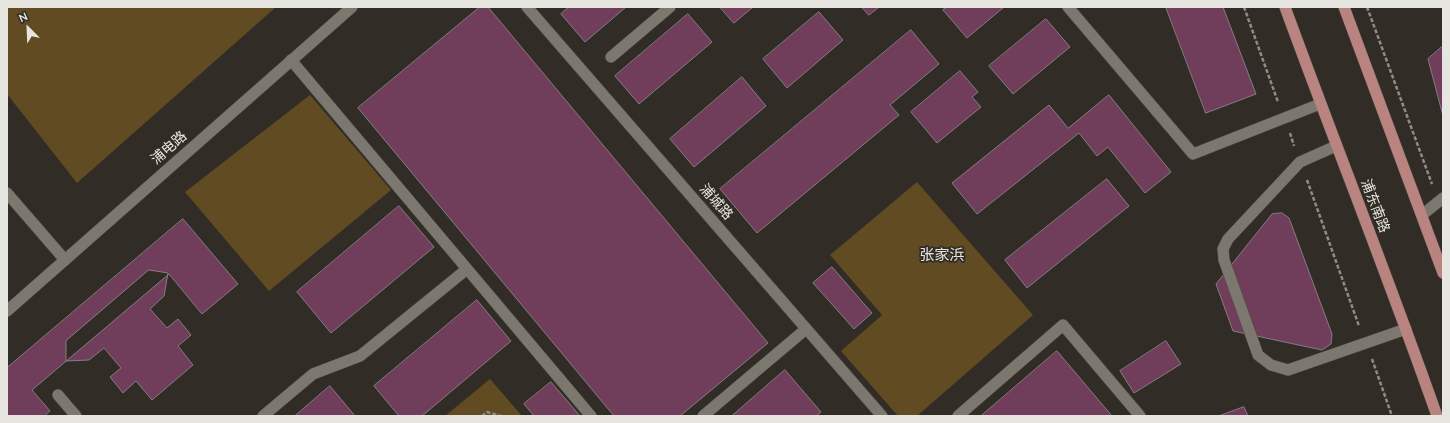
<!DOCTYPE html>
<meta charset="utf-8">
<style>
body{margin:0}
#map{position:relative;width:1450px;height:423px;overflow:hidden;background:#312d26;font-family:Mulish,sans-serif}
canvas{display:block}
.frame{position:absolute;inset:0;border:8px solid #e7e5e0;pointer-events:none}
.north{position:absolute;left:8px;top:8px;width:40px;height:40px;-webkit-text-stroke:3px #312d26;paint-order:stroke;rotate:336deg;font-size:11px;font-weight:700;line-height:16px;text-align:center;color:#e7e5e0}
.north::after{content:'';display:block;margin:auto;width:14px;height:18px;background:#e7e5e0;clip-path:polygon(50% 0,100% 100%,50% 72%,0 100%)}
</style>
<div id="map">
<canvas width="1450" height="423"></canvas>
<div class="frame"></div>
<div class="north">N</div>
</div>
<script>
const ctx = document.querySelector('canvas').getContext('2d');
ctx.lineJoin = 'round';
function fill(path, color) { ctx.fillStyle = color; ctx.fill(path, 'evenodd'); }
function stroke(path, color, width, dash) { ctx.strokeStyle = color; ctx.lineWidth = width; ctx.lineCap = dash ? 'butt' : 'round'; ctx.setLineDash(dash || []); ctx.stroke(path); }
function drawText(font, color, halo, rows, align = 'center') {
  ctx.font = font + ' Mulish,"Noto Sans SC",sans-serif'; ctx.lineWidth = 3.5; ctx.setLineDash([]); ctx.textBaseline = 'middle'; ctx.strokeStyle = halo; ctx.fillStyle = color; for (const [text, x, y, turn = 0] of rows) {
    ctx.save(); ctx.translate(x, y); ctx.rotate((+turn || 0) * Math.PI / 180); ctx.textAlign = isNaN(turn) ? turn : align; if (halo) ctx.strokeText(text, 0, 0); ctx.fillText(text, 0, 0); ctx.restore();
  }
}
fill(new Path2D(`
 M7,7H276L77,183L7,94Z
 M310,95L391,190L269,291L185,192Z
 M917,182L1033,315L917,416H898L841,351L882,315L830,255Z
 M490,379L522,416H445Z`), '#604b22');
const building = new Path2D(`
 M480,7H488L768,343L680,416H614L358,108Z
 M569,7H626L585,42L561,14Z
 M720,7H753L734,23Z
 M862,7H879L869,15Z
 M947,7H1004L967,38L943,10Z
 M1166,7H1223L1256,94L1206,113Z
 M819,12L843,40L787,88L763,59Z
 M688,14L712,42L639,104L615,76Z
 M1046,19L1070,47L1013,94L989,66Z
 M911,30L939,64L890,105L899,115L757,233L720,189Z
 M1443,46V116L1428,59Z
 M960,71L978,92L972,97L981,107L937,143L911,112Z
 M742,77L766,106L694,167L670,139Z
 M1109,95L1171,172L1145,193L1108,147L1097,156L1079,133L977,214L952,183L1049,105L1068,128Z
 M1107,179L1129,206L1027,288L1005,260Z
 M399,206L434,247L331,333L297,292Z
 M1282,213L1289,218L1332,334L1331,344L1322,350L1233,331L1216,284L1272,214Z
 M183,219L238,284L202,314L169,274L32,390L50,411L44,416H7V368Z
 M832,267L872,313L854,329L813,283Z
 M149,270L168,273L164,296L150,309L167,328L178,319L191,335L178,346L193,365L152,400L136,381L123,393L110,377L121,368L104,348L89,360L66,361V341Z
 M477,300L511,341L422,416H399L374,386Z
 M1166,341L1181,364L1134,393L1120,371Z
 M1057,351L1112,416H981Z
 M785,370L821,412L816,416H732Z
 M551,382L580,416H534L524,404Z
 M330,386L355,416H295Z
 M1244,407L1248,416H1219Z`);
fill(building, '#703e5b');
stroke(building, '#867c81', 1);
const service = new Path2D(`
 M1068,7L1193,154L1320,104
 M611,57L670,7
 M291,60L591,416
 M1336,146L1300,162L1228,239L1223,249L1224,260L1258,355L1271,365L1288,370L1406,329
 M7,193L65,260
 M58,395L76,416
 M263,416L313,374L360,356L467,269
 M703,416L806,329
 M958,416L1063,325L1140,416`);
const minor = new Path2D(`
 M527,7L882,416
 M1422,215L1443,198`);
const tertiary = new Path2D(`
 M7,311L352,7`);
const primary = new Path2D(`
 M1285,7C1335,144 1389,279 1437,416
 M1344,7L1443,273`);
stroke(service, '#4f4c45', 12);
stroke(minor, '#4f4c45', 12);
stroke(tertiary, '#4f4c45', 12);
stroke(primary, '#4f4c45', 12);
stroke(new Path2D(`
 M1244,7L1278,102
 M1367,7L1432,184
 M1290,133L1294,146
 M1307,180L1359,326
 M1372,359L1392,416
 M482,416L487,412L501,416`), '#8f8c86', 2.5, [4, 2]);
stroke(service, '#7d786f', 11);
stroke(minor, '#7d786f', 11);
stroke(tertiary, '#7d786f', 11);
stroke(primary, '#b98380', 11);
drawText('14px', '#e7e5e0', '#312d26', [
 ["浦电路",169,148,-41],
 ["浦城路",716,202,49],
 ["浦东南路",1375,206,69]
]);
drawText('15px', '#e7e5e0', '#312d26', [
 ["张家浜",942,255]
]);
</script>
